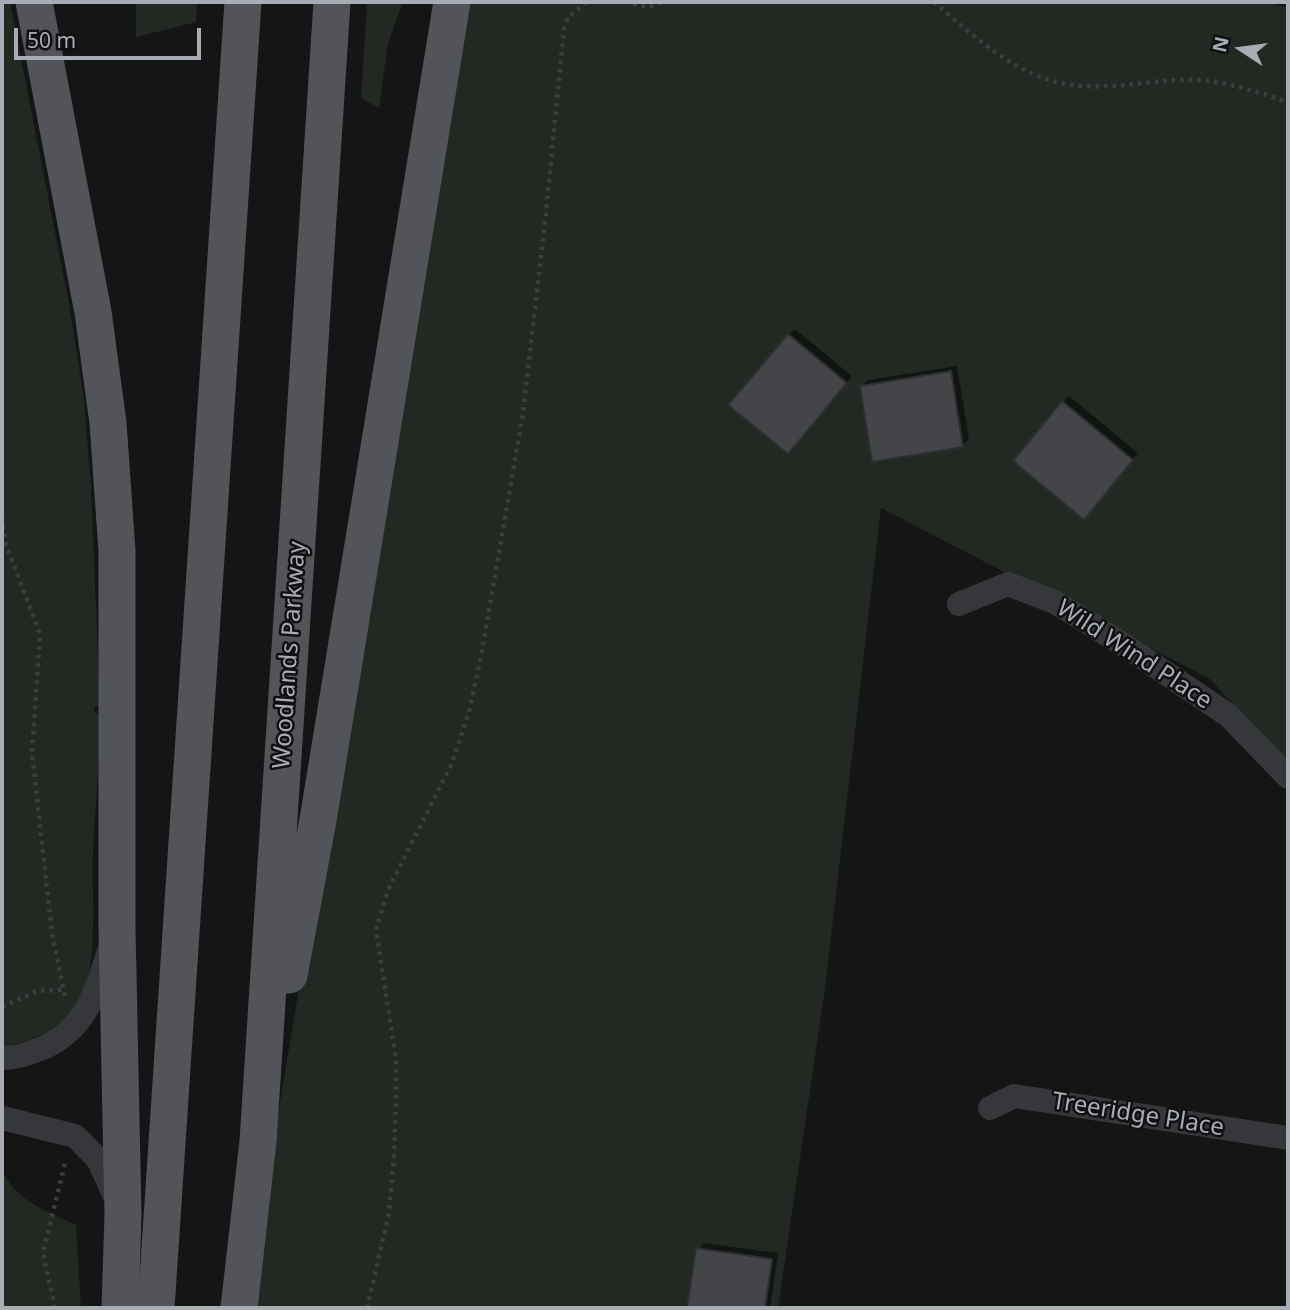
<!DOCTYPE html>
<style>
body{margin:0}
#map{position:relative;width:1290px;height:1310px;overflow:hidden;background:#151516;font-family:"Noto Sans",sans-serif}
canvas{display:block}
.frame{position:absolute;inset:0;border:4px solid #a8adb5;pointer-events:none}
.north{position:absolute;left:1206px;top:14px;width:70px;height:70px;-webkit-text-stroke:5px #101011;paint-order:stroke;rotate:283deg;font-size:19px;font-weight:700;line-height:28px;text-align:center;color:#a8adb5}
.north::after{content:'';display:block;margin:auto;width:24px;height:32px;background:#a8adb5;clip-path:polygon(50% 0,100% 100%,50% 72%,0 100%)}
.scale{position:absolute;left:14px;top:28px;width:187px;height:32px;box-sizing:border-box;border:4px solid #a8adb5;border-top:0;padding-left:9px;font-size:21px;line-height:24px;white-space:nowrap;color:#a8adb5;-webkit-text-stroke:5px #101011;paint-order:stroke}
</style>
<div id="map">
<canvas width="1290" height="1310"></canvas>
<div class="frame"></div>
<div class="north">N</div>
<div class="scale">50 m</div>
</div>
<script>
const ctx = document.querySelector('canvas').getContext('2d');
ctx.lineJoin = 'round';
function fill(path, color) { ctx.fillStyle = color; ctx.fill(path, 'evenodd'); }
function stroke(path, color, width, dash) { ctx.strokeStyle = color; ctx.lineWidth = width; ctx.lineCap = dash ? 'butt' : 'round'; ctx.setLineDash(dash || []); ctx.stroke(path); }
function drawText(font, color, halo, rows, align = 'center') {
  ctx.font = font + ' "Noto Sans",sans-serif'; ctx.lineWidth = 5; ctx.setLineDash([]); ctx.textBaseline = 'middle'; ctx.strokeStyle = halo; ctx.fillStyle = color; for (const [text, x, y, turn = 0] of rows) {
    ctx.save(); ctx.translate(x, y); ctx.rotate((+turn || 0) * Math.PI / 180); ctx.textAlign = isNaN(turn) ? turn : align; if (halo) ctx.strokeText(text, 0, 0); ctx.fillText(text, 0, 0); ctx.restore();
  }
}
fill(new Path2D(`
 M2,2H10L70,309L84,399L91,487L100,705L94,707L95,713H99L101,718C100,762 95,807 93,851C91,893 101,975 75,1008C56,1032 30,1041 2,1047Z
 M136,2H197L196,22L136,37Z
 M367,2H403L388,43L379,108L361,98Z
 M471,2H1265L1288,7V764L1210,679L881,508L825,988L778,1308H248L253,1264L415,294Z
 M2,1172C20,1203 45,1210 76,1225L81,1308H2Z`), '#212922');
fill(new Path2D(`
 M795,329L852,376L794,446L789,335Z
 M957,366L969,439L962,446L862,386L868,380Z
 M1069,396L1138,453L1090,511L1063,403Z
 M704,1243L778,1253L770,1308H689L698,1249Z`), '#0007');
const building = new Path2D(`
 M788,334L847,383L788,454L728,405Z
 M951,371L963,447L872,462L860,386Z
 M1062,401L1133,460L1084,520L1013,461Z
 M696,1248L772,1259L765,1308H687Z`);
fill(building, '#444549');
stroke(building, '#2f2f32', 2);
stroke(new Path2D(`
 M625,2L648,7L663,2
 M934,2C972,35 1014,74 1065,84C1110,92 1154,78 1199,80C1229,82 1260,93 1288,102
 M2,517L5,542L40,634L32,753L52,934L65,996
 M2,1007L37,991L63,990
 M55,1308L43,1253L66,1159
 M367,1308L389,1213L394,1157L396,1101V1059L376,930L388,890L452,763L469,712L481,657L523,413L545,222L564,29L568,17L587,2`), '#3c3e42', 4.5, [3.5, 5]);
stroke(new Path2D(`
 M959,604L1008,584L1055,602L1124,645L1228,715L1288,777
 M2,1058C17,1058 31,1053 45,1047C88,1027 96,990 110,948
 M990,1108L1014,1096L1288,1138
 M2,1118L75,1136L98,1159L118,1203`), '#36373b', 24);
stroke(new Path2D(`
 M34,2L93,312L108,423L117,551V928L123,1215L120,1308
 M289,975L318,820L452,2
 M156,1308L243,2
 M239,1308L258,1141L332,2`), '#52545a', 37);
drawText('24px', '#a8adb5', '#101011', [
 ["Woodlands Parkway",290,655,-86],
 ["Wild Wind Place",1134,655,33],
 ["Treeridge Place",1138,1115,9]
]);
</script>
